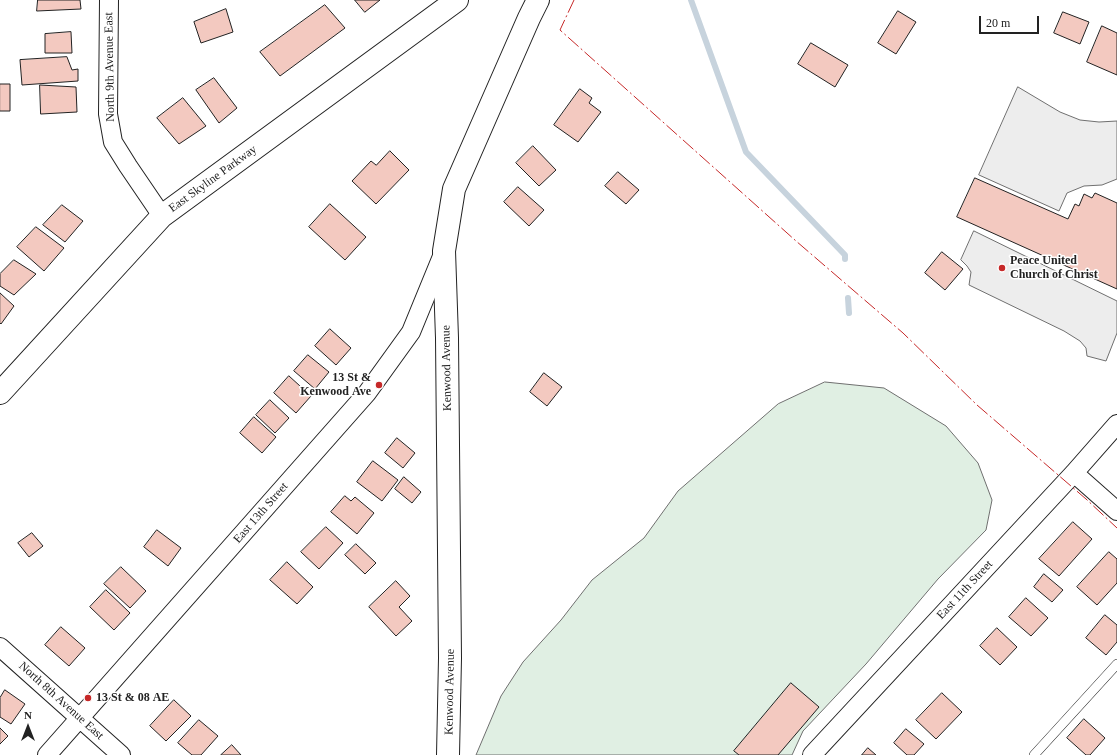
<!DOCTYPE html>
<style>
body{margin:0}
#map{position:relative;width:1117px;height:755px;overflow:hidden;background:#fff;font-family:Georgia,serif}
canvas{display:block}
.north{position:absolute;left:8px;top:707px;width:40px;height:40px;-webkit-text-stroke:3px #fff;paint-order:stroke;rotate:0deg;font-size:11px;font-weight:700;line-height:16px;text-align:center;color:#222}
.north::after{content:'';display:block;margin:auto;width:14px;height:18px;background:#222;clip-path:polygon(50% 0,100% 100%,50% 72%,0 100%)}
.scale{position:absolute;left:979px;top:16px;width:60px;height:18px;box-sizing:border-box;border:2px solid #222;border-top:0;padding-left:5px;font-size:12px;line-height:14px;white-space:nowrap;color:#222;-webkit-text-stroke:3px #fff;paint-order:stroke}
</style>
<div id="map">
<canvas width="1117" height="755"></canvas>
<div class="north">N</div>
<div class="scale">20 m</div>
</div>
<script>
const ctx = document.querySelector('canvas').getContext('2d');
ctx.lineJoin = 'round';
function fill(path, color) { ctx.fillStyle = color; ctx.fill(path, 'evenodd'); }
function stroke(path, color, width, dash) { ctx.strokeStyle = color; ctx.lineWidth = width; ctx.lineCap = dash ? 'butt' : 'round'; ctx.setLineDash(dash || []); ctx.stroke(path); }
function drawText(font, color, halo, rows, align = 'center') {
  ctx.font = font + ' Georgia,serif'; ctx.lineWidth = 3; ctx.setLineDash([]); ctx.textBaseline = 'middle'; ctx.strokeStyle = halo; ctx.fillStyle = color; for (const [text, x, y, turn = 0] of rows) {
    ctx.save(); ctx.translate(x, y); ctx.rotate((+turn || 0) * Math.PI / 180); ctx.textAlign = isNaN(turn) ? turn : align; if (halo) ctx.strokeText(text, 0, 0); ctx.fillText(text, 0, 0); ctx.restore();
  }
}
const green = new Path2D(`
 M825,382L884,388L946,426L978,463L992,500L986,530L938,579L866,664L803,731L792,755H476L501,696L523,662L561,620L592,580L644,538L678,491L778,404Z`);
fill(green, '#e0efe3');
stroke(green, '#6f6f6f', 1);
const parking = new Path2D(`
 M1018,87L1060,112L1080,120L1099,122L1117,121V179L1102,185L1084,186L1067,193L1059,211L979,175Z
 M974,231L1117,301V333L1106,361L1087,356L1086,348L1080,341L1064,331L969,285L971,272L967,266L961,260Z`);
fill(parking, '#ededed');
stroke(parking, '#6f6f6f', 1);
stroke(new Path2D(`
 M691,0L746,152L845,255V259
 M848,298L849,313`), '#c7d3dd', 6);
const building = new Path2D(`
 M38,0H80L81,9L37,11Z
 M355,0H380L365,12Z
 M325,5L345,28L280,76L260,52Z
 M226,9L233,32L201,43L194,22Z
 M898,11L916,22L896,54L878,43Z
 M1063,12L1089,22L1080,44L1054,33Z
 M1102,26L1117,33V75L1087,62Z
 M71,32L72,53H45V34Z
 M811,43L848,65L835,87L798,64Z
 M67,57L72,70L78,69V81L22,85L20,60Z
 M214,78L237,108L219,123L196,90Z
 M0,84H10V111H0Z
 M40,85L76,87L77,112L41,114Z
 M580,89L592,98L589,103L601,112L578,142L554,125Z
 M183,98L206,126L179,144L157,118Z
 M533,146L556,170L539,186L516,163Z
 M390,151L409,170L376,204L352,181L371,161L376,165Z
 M618,172L639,190L626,204L605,186Z
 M975,178L1068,219L1075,204L1079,206L1084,194L1092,198L1095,193L1117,203V289L957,217Z
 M518,187L544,210L529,226L504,202Z
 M330,204L366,237L345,260L309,227Z
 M62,205L83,221L65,242L43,225Z
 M36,227L64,248L44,271L17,247Z
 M942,252L963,269L945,290L925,273Z
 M14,260L36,274L14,295L0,286V274Z
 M0,293L14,306L1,324L0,323Z
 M330,329L351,348L336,365L315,346Z
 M308,355L329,372L315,389L294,371Z
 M544,373L562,387L547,406L530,392Z
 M289,376L311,396L296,413L274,393Z
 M270,400L289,418L275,433L256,415Z
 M254,417L276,437L262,453L240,433Z
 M397,438L415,453L403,468L385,453Z
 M373,461L398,480L382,501L357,482Z
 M404,477L421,492L412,503L395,489Z
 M345,496L351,501L355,497L374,513L357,534L331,512Z
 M1073,522L1092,539L1059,576L1039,559Z
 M326,527L343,543L319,569L301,552Z
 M157,530L181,548L168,566L144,547Z
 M32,533L43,546L29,557L18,543Z
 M356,544L376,563L365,574L345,555Z
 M1109,552L1117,559V583L1097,605L1077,587Z
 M287,562L313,587L297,604L270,580Z
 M121,567L146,591L130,608L104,584Z
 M1044,574L1063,590L1052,602L1034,587Z
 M396,581L410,596L399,607L412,621L396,636L369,607Z
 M106,590L130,613L114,630L90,607Z
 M1026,598L1048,618L1031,636L1009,617Z
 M1105,615L1117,625V642L1106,655L1086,638Z
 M61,627L85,648L69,666L45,645Z
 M997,628L1017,647L1000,665L980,646Z
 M791,683L819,707L778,755H739L734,751Z
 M5,690L25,704L11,724L0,717V698Z
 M942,693L962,712L936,739L916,720Z
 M174,700L191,716L166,741L150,726Z
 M1084,719L1105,738L1090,755H1086L1067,738Z
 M199,720L218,736L201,755H192L178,743Z
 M0,728L8,736L0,744Z
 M906,729L924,744L914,755H907L894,743Z
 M232,745L241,755H221Z
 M868,748L876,755H862Z`);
fill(building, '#f3c9c0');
stroke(building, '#222', 1);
const service = new Path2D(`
 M1034,755L1117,664`);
const minor = new Path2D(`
 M109,0L108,114L113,142L128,166L162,216
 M1074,473L1117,511
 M0,647L121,755
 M47,755L367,393L411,332L443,254
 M812,755L1074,473L1117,424`);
const tertiary = new Path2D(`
 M0,393L162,216L457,0
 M448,755L450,658L447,338L444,251L454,189L529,18L538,0`);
stroke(service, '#222', 10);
stroke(minor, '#222', 20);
stroke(tertiary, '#222', 24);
stroke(service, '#fff', 9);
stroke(minor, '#fff', 18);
stroke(tertiary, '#fff', 22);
stroke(new Path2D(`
 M574,0L560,30L796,241L903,333L977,405L1086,499L1117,528`), '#c62828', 1, [14, 3, 2, 3]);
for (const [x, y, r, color] of [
 [1002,268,4,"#c62828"],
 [379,385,4,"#c62828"],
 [88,698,4,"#c62828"]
]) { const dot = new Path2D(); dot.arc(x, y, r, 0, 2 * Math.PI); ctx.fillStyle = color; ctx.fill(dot); stroke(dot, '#fff', 1.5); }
drawText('12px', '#222', '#fff', [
 ["North 9th Avenue East",110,67,-91],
 ["East Skyline Parkway",213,179,-36],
 ["Kenwood Avenue",447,368,-91],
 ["East 13th Street",261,513,-49],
 ["East 11th Street",965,590,-47],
 ["Kenwood Avenue",450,692,-89],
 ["North 8th Avenue East",61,701,42]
]);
drawText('bold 12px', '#222', '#fff', [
 ["Peace United",1010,261],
 ["Church of Christ",1010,275],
 ["13 St &",371,378,"right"],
 ["Kenwood Ave",371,392,"right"],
 ["13 St & 08 AE",96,698]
], 'left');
</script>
